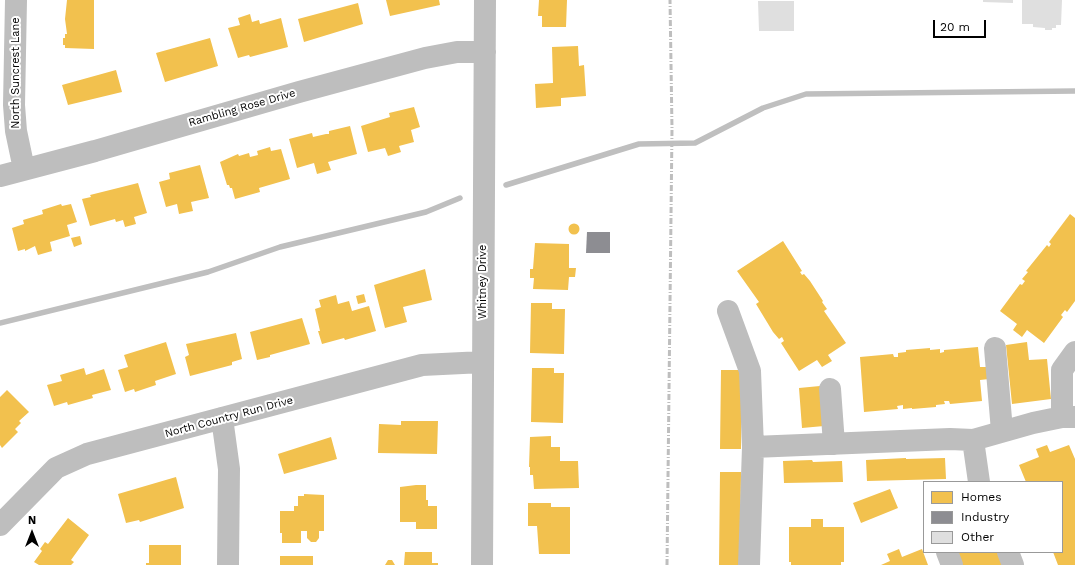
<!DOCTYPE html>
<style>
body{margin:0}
#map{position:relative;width:1075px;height:565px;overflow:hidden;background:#fff;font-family:"Work Sans",sans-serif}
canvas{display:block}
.legend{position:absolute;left:923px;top:481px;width:140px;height:72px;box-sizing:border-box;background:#fff;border:1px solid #999;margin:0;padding:5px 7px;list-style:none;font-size:12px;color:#000}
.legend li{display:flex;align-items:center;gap:8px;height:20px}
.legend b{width:20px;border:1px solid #999}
.north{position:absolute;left:12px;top:513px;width:40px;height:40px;-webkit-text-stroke:3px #fff;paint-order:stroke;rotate:0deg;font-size:11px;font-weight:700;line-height:16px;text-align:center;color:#000}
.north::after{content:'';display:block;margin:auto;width:14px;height:18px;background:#000;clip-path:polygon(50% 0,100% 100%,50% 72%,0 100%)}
.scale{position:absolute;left:933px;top:20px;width:53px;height:18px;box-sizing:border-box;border:2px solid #000;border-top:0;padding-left:5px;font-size:12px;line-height:14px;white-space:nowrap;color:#000;-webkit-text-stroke:3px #fff;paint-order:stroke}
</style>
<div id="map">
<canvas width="1075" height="565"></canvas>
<ul class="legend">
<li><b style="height:11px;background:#f2c14e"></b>Homes</li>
<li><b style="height:11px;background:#8d8d92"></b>Industry</li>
<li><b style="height:11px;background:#dfdfdf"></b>Other</li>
</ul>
<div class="north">N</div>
<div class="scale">20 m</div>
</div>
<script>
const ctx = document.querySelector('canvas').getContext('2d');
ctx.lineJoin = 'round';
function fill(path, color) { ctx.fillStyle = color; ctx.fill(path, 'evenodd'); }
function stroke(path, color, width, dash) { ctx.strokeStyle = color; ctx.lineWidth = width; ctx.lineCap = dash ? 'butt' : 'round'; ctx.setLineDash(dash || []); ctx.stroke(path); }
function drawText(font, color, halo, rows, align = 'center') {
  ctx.font = font + ' "Work Sans",sans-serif'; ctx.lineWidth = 4; ctx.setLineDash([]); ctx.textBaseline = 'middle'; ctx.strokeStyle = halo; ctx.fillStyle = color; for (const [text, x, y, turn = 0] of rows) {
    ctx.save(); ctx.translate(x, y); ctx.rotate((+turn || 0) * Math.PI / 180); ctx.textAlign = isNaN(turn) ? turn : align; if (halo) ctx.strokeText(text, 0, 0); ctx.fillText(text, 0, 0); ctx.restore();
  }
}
fill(new Path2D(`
 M67,0H94V49L65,48V45H63V38H65V34H67L65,19Z
 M386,0H439L440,5L390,16Z
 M539,0H567L566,27H542V16H538Z
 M358,3L363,24L304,42L298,19Z
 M250,14L252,22L259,20L260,24L281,18L288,47L250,57L249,55L238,58L228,28L240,25L238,18Z
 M210,38L218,66L165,82L156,53Z
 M578,46L579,66L584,65L586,96L561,98V106L536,108L535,84L553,83L552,47Z
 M116,70L122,92L68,105L62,85Z
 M414,107L420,127L411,130L414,142L399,146L401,152L388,156L385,148L368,152L361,126L390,117L389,113Z
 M350,126L357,154L328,162L331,170L317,174L314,163L297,168L289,139L312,133L313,137L326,134H329V131Z
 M270,147L271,151L281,149L290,179L259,188L260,192L235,199L232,188H230L229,185H227L220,162L238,154L239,156L249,153L250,157L258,155L257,151Z
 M200,165L209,198L191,202L193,211L179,214L177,204L166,207L159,182L170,179L169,173Z
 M138,183L147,213L134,217L136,224L125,227L123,220L116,222L115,219L90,226L82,199L91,197L90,195Z
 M61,204L62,206L71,204L77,222L67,225L70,236L50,242L52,251L38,255L35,246L25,251V249L18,251L12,228L24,224L23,220L43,214L42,210Z
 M1070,214L1075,218V301L1067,312L1065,310L1061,315L1063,317L1044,343L1027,330L1022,337L1013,330L1017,324L1000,311L1020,284L1022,285L1025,281L1022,279L1028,272L1026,271L1047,245L1049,247L1051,244L1049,242Z
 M568.5 229a5.5 5.5 0 1 1 11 0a5.5 5.5 0 1 1-11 0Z
 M80,236L82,244L74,247L71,238Z
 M783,241L802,271L800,272L802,275L804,274L810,281L823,301L822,302L827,309L824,311L846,343L828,355L832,361L822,367L817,360L799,371L781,343L784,341L782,337L779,339L773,332L756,304L759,302L737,271Z
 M535,243L569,244V268H576L575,277H569L568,290L533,289L534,278H530V269H533Z
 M425,269L432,300L403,307L407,322L385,328L374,285Z
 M364,294L366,302L358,304L356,296Z
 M336,295L338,304L349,301L352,311L369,306L376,331L345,340L344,338L322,344L318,331H320L315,309L321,307L319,300Z
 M531,303H552V309H565L564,354L530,353Z
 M302,318L310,344L270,355V357L257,360L250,332Z
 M236,333L242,359L232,362V365L190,376L185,357L189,355L186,344Z
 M166,342L176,374L155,381L156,385L135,392L134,389L125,392L118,370L128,367L124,355Z
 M1027,342L1029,360L1047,359L1051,399L1012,404L1006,345Z
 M978,347L980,367H988L989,379L980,380L982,401L950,404L949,401H944L945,404L936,405V407L912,409V408L903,409V405L897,406L898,409L864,412L860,357L893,354L894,357H898V353L906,352V350L930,348V350L940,349V353L944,352V350Z
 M84,368L86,375L104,369L111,390L92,395L93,398L68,405L67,402L54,406L47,385L62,381L60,375Z
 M532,368H554V373H564L563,423L531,422Z
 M721,370H742L741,449H720Z
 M820,386L824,426L802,428L799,388Z
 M7,390L29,412L19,421L21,423L15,429L18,432L2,448L0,445V397Z
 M401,421H438L437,454L378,453L379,424L401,425Z
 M551,436V447H560V461H578L579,488L534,489L533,475H530V467H529L530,437Z
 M331,437L337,459L284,474L278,454Z
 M1047,445L1050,452L1069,445L1075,459V565H1058L1053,552H1062V482H1026L1019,465L1039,457L1036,449Z
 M906,458V459L945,458L946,479L867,481L866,460Z
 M812,460L813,462L842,461L843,482L784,483L783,461Z
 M720,472H741L740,565H719Z
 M176,477L184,508L140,522L139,520L126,523L118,494Z
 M416,485H426V500H428V506H437V529H416V522H400V487Z
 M890,489L898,508L861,523L853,503Z
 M304,494L324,495V531H319V538L316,542H311L307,538V531H301V543H282V533H280V511H294V506H298V496H304Z
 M528,503H551V507H570V554H539L537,526H528Z
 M68,518L89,535L71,560L74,562L71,565H39L34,562L42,551L40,549L45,542L48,544Z
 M811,519H823V527H844V562H841V565H791V562H789V527H811Z
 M149,545H181V565H146V563H149Z
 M899,549L902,557L922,549L928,565H881L890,561L887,554Z
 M405,552H432V563H438V565H404Z
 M957,552H1000L1005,565H962Z
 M280,556H313V565H280Z
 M388,560H392L395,565H385Z`), '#f2c14e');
fill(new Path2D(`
 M587,232H610V253H586Z`), '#8d8d92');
stroke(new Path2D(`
 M506,185L639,144L695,143L763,108L806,94L1075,91
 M0,323L208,272L280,247L426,212L460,198`), '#bfbfbf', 5.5);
fill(new Path2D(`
 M983,0H1013V3L983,2Z
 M1022,0H1062L1061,25H1056V28H1052V30H1045V28L1033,27V24H1022Z
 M758,1H794V31H759Z`), '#dfdfdf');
stroke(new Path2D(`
 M16,0L14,105L16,131L24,169
 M0,176L95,151L299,92L425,58L457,52H485
 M728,311L750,371L753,447L749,565
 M995,348L1002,431
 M830,389L834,444
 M1062,417V370L1075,352
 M222,418L229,469L228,565
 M973,440L979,482
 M753,447L950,439L973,440L1033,423L1062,417H1075
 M0,525L56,468L87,454L422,365L483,362
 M947,552L952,565
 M1008,552L1013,565
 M482,565L485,0`), '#bebebe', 22);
stroke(new Path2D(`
 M667,565L672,129L670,0`), '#bebebe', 3, [6, 2, 1, 2]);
drawText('11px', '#000', '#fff', [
 ["North Suncrest Lane",16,73,-90],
 ["Rambling Rose Drive",242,108,-16],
 ["Whitney Drive",483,282,-90],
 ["North Country Run Drive",229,417,-15]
]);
</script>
